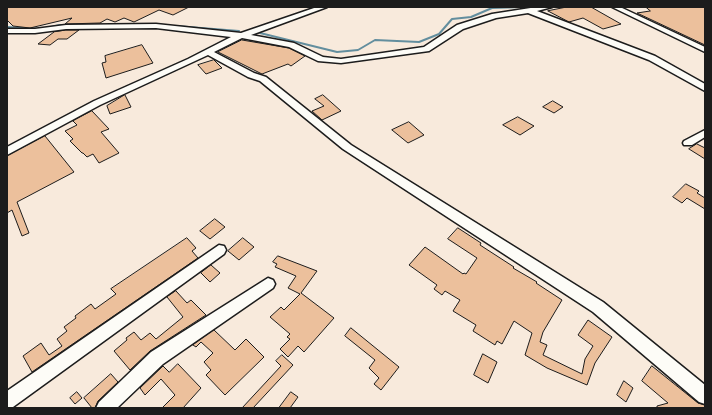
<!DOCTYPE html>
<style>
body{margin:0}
#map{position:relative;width:712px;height:415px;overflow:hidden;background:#f8eadc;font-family:"Architects Daughter",sans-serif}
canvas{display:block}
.frame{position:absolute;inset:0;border:8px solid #1c1c1c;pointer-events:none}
</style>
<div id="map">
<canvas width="712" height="415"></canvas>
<div class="frame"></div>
</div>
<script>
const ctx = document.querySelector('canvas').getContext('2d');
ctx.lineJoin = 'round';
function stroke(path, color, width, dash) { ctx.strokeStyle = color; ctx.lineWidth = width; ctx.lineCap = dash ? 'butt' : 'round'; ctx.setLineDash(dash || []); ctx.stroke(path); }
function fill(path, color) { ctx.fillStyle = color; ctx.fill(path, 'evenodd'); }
stroke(new Path2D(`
 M176,26L239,31
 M7,27L42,29L60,25H83
 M260,33L337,52L358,50L375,40L419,42L439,34L452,19L471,17L492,8L524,7`), '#638e9e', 2);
const building = new Path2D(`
 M7,7H189L173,15L159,10L134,22L124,18L115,22L107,19L100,23L65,24L72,18L30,28L13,26L7,20Z
 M567,7H591L621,24L603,29L583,18L569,22L548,11Z
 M646,7H705V45L637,13L650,11Z
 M66,30H79L67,39H58L50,45L38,44L54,32Z
 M242,40L289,48L305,56L291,66L288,64L262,74L218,52Z
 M142,45L153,63L106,78L102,63L106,62L105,56Z
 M214,60L222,68L206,74L198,65Z
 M125,95L131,107L110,114L107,106Z
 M323,95L341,111L322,120L312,111L324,106L315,99Z
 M553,101L563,107L554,113L543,107Z
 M92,111L109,129L101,132L119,153L99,163L93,154L87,157L83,153H82L70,141L73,139L65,131L77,125L73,121Z
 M518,117L534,126L520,135L503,125Z
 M409,122L424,135L408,143L392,130Z
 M45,136L74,172L17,202L29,233L22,236L12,210L7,213V156Z
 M697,144L705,148V159L689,149Z
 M686,184L699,191L697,193L705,198V209L687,198L682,203L673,197Z
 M215,219L225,227L210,239L200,231Z
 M458,228L481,243L480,245L514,267L513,268L537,282L536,283L562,300L543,332L540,342L547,345L543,355L582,374L585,359L593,346L578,335L588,320L612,337L595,363L587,385L547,368L525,355L532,333L514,321L502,344L497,341L495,345L473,331L476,325L453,311L460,300L445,291L442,295L434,289L437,285L409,265L425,247L463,274L464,273L466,274L477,258L448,239Z
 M187,238L196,248L192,251L198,258L32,372L23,356L41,343L49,355L62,346L57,339L67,331L64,327L76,318L75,316L91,304L95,309L116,294L111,289Z
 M243,238L254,247L239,260L228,251Z
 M278,256L317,271L301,293L334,318L304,352L298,346L288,357L280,349L290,339L287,337L290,334L270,317L281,307L284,310L300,294L288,288L296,276L275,267L277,264L273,262Z
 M211,265L220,273L210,282L201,273Z
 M176,291L187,303L191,300L206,315L150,351L130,370L114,351L127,340L126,338L134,332L141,340L150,333L156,339L183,317L167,297Z
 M351,328L399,367L381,390L374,384L379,378L369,368L375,360L345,336Z
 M214,330L235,350L246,339L264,357L225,395L206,375L211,370L204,362L213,353L201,342L196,347L193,345Z
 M483,354L497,362L488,383L474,375Z
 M282,355L293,365L253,408H242L281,366L276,361Z
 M178,364L201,388L183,408H162L175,395L161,379L145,395L140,388L163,366L169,372Z
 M652,366L698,403L705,405V408H657V406L668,403L642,381Z
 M111,374L118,382L98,401L95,408H92L84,398Z
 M624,381L633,388L626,402L617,395Z
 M77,392L82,398L75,404L70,398Z
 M291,392L298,397L290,408H279Z`);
fill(building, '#ecc09c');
stroke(building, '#1c1c1c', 1);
const minor = new Path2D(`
 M317,7H327L251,35L294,43L323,57L341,59L424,47L457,25L492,14L537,7H552L537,11L655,56L705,84V91L649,60L528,13L496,18L463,29L429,51L341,63L318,61L289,47L242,38L214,52L254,73L266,77L351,145L603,302L705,385V404L699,402L593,312L343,149L260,81L248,77L208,55L100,105L7,155V147L94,101L188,59L231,37L156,28L66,29L35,33H7V29H35L66,25L156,24L241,33Z
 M612,7H620L705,47V52Z
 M705,130V137L692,145H684L683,143L684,141Z
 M219,245L224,246L226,250L224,254L13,407L7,408V391Z
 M268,278L273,280L275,284L273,288L163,364L117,408H96L99,402L151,352Z`);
stroke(minor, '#1c1c1c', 3);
fill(minor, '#fdfcf7');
</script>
